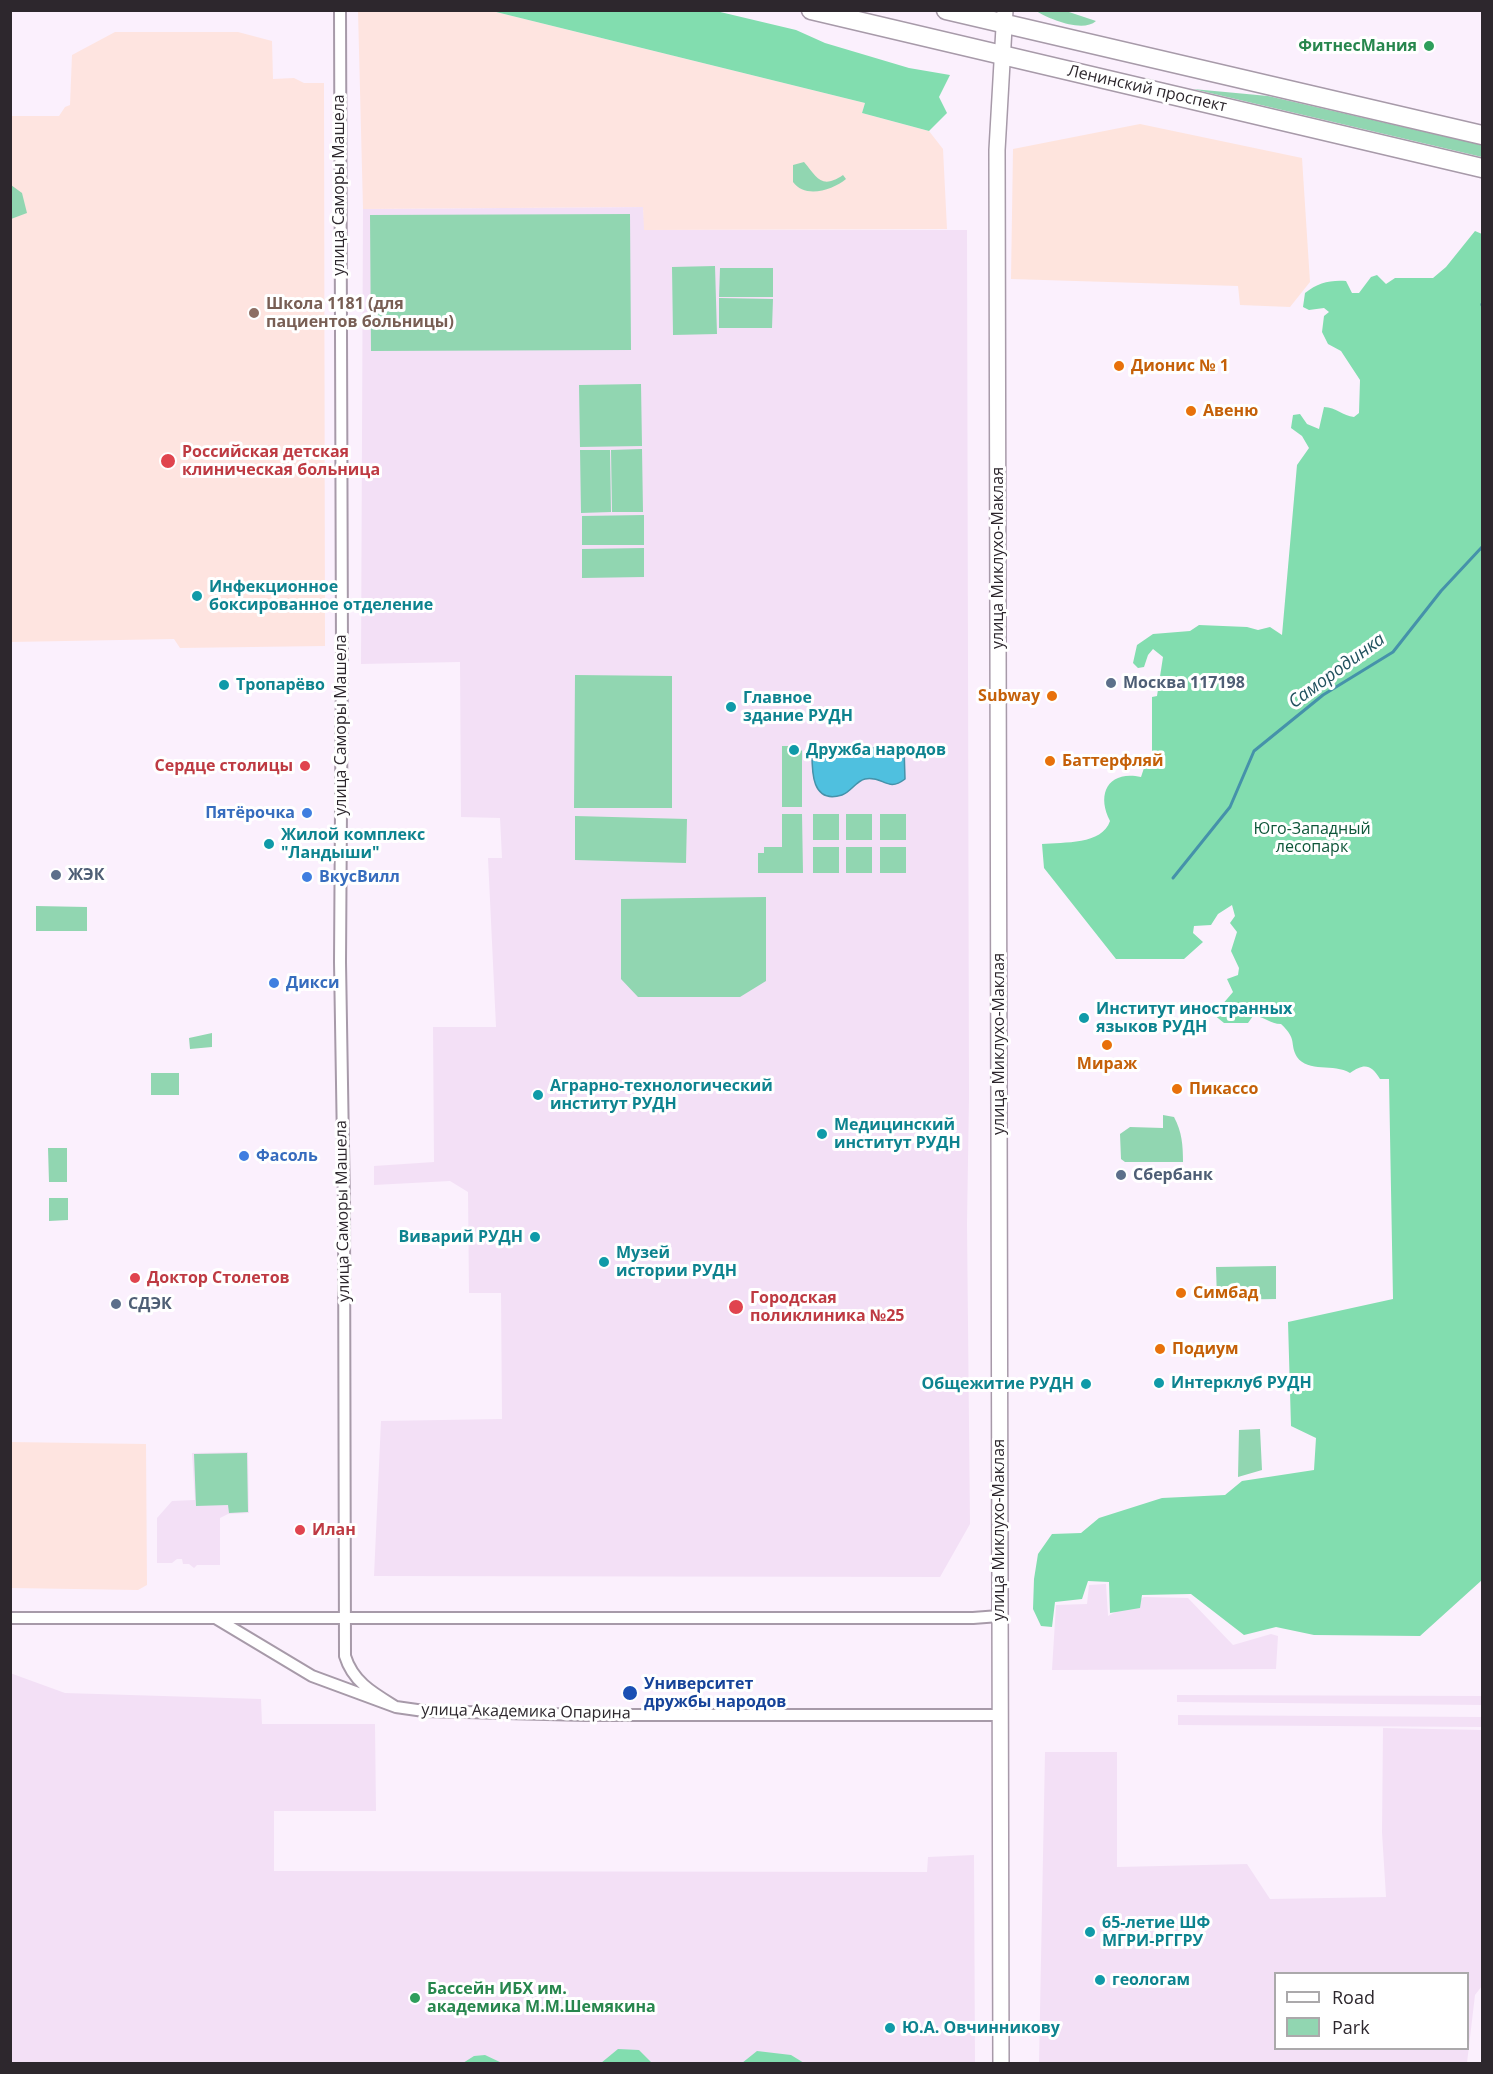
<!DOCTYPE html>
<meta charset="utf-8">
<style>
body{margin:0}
#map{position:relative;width:1493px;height:2074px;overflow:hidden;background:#fbf0fd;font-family:"Open Sans",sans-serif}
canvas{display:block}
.frame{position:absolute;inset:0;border:12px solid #2d272d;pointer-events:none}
.legend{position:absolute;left:1274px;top:1972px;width:195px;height:78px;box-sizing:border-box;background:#fff;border:2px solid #aba9ab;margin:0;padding:8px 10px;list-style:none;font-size:18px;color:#2d272d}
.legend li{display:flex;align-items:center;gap:12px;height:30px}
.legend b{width:30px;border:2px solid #aba9ab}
</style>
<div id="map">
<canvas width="1493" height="2074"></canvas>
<div class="frame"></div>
<ul class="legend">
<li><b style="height:8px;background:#fff"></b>Road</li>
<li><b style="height:16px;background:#91d6b1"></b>Park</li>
</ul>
</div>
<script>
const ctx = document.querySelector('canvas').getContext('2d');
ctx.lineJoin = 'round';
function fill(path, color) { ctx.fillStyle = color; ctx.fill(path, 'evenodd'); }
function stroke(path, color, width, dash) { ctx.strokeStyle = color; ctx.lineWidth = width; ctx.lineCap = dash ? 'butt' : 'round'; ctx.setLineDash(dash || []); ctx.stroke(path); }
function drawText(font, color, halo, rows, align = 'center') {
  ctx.font = font + ' "Open Sans",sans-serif'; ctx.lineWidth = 6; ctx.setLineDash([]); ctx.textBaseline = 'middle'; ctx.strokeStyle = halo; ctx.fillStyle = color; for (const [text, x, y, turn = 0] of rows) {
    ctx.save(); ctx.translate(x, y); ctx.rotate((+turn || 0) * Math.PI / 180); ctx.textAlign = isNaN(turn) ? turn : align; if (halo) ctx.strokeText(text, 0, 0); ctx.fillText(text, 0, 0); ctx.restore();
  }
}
fill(new Path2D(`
 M1140,124L1302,158L1310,282L1290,307L1240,305L1238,286L1011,279L1013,149Z`), '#fee4dd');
fill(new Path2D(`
 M643,207L645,230H967L969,1098L967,1224L970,1524L940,1577L374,1576L381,1421L502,1419L501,1293H469L468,1192L450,1181L374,1185V1166L434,1162L433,1027H496L488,858H502L500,818L461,817L460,662L361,664L363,209Z
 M248,1452L249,1513L228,1514L220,1518V1565H197L194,1568L189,1564H183L182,1559H177L172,1563H157V1518L172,1501L195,1500L192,1453Z
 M1106,1584L1108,1616L1144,1597L1188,1598L1233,1645L1271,1634L1278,1636L1276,1669L1052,1670L1056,1605L1087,1604L1089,1585Z
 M10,1673L65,1693L261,1699L262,1724H375L376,1811H274V1871L927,1872L928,1857L974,1855L975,2063H11Z
 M1177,1695L1482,1696V1705L1177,1702Z
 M1178,1715L1482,1717V1727L1178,1725Z
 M1383,1728L1482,1730V1986L1475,1995L1467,2063H1039L1045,1752H1117V1867L1247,1864L1270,1899L1386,1897L1382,1832ZM1276,1974H1468V2048H1276Z`), '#f3e0f6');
fill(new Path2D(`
 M358,11H492L865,103L862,113L929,131L943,149L947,229L644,230L643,207L363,209Z
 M115,32H238L272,41L273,79L294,78L304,83H324L325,646L180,648L174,639L11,642V116H59L65,107L70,105L72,55Z
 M10,1442L146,1444L147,1585L138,1590L11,1588Z`), '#fee4e0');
fill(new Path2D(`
 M1036,11H1066L1096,21C1083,33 1049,19 1036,11Z
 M1193,89L1268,96L1482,145V157Z
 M804,162C817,177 821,190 843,175L846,179C833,190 805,199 793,182V165Z
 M11,185L22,193L27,213L11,219Z
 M630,214L631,350L371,351L370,215Z
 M715,266L717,334L673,335L672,267Z
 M720,268H773V297H719Z
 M719,298L773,299L772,328H719Z
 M641,384L642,446L580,447L579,385Z
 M642,449L643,512H612L611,450Z
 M580,450H610L611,512L581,513Z
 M644,515V545H582V516Z
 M644,548V577L582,578V549Z
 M575,675L672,676V808H574Z
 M782,746H797L802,751V807H782Z
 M782,814H802L803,873H758V853H764V847H782Z
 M813,814H839V840H813Z
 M846,814H872V840H846Z
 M880,814H906V840H880Z
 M575,816L687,819L686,863L575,860Z
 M813,847H839V873H813Z
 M846,847H872V873H846Z
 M880,847H906V873H880Z
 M766,897V981L740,997H638L621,979V899Z
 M36,906L87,907V931H36Z
 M212,1033V1047L190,1049L189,1038Z
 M151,1073H179V1095H151Z
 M1163,1115L1174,1117C1182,1132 1183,1145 1183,1162H1125L1121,1159L1120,1134L1130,1127L1163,1128Z
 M48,1148H67V1182H49Z
 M68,1198V1220L49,1221V1198Z
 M1276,1266V1299L1217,1300L1216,1267Z
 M1260,1429L1262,1470L1238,1477L1239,1430Z
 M247,1453L248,1512L229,1513L228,1505L196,1506L194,1454Z`), '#91d6b1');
fill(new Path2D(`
 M492,11H716L796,30L825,43L909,68L950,75L939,97L947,113L929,131L862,113L865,103Z
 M1475,231L1482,234V1580L1420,1636L1314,1635L1276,1627L1244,1635L1191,1594L1142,1595L1140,1608L1110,1613L1109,1582L1088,1581L1082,1599L1055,1602L1052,1627L1041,1626L1033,1609L1034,1579L1038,1554L1052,1534L1081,1533L1099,1518L1162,1498L1225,1495L1242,1481L1314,1470L1316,1438L1291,1426L1288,1322L1393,1299L1389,1079H1380C1371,1064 1364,1063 1350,1073C1334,1063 1308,1073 1297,1057C1289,1043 1298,1040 1281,1024C1270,1024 1264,1016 1253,1016L1248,1023H1224L1213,1014L1214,1008L1221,1006L1233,992L1227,979L1238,975L1239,968L1231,951L1237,932L1230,923L1235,916L1232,905L1218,914L1211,925L1194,926L1193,933L1203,942L1184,959H1116L1044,868L1042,844C1064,842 1102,845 1110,821C1096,794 1108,770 1141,777L1145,765H1152V697L1157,696L1163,657L1153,649L1148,655L1144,667L1138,668L1133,663L1137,645L1153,634L1190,631L1199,625L1247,627L1258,630L1270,627L1282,635L1297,465L1309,448L1302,436L1291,428L1293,415L1300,414L1307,424L1319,429L1324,407C1336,407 1343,416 1354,417L1359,413L1360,380L1341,351L1328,344L1322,332L1324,316L1329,312L1324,308L1309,310L1303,307L1305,293C1318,283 1329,280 1346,281L1352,293H1359L1371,277L1377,275L1386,284L1395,278H1433L1446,267Z
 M618,2049L639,2050L652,2063H601Z
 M757,2051L791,2055L804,2063H742Z
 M485,2055L502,2063H463L474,2056Z`), '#82ddaf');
const water = new Path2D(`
 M904,747L905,779C887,793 883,775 865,779C856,781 851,792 842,795C810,805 812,768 812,749Z`);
fill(water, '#4fc0df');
stroke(water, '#4592aa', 1.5);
stroke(new Path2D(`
 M1482,304V305
 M1173,878L1230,807L1254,751L1323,695L1393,652L1441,591L1482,547`), '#4592aa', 3);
const minor = new Path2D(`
 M340,10L342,653L340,962L344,1205L345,1656C353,1682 373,1693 396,1707
 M10,1618H973L999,1616
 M217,1619L312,1676L396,1707L424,1711L586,1715H1000`);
const secondary = new Path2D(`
 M1001,2064L997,150L1005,10`);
const primary = new Path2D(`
 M811,10L1482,168
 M946,10L1482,135`);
stroke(minor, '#a79aa9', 14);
stroke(secondary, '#a79aa9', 18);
stroke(primary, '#a79aa9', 21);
stroke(minor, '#fff', 10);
stroke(secondary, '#fff', 15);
stroke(primary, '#fff', 18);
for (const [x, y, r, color] of [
 [1429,46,6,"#2e9e5b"],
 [254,313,6,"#8d6e63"],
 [1119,366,6,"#e8710a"],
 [1191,411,6,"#e8710a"],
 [168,461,8,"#e0444e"],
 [197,596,6,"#0f9aa8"],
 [1111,683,6,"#5c6f8a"],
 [224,685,6,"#0f9aa8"],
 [1052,696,6,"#e8710a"],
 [731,707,6,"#0f9aa8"],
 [794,750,6,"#0f9aa8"],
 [1050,761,6,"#e8710a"],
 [305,766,6,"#e0444e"],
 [307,813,6,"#3f7fe0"],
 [269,844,6,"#0f9aa8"],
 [56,875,6,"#5c6f8a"],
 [307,877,6,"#3f7fe0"],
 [274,983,6,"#3f7fe0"],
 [1084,1018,6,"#0f9aa8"],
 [1107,1045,6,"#e8710a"],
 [1177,1089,6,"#e8710a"],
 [538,1095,6,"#0f9aa8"],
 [822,1134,6,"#0f9aa8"],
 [244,1156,6,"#3f7fe0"],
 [1121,1175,6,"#5c6f8a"],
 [535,1237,6,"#0f9aa8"],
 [604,1262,6,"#0f9aa8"],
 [135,1278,6,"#e0444e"],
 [1181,1293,6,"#e8710a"],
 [116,1304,6,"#5c6f8a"],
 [736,1307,8,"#e0444e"],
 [1160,1349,6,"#e8710a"],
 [1159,1383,6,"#0f9aa8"],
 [1086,1384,6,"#0f9aa8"],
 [300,1530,6,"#e0444e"],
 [630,1693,8,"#1a4fb4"],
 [1090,1932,6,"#0f9aa8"],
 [1100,1980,6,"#0f9aa8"],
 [415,1998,6,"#2e9e5b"],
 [890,2028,6,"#0f9aa8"]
]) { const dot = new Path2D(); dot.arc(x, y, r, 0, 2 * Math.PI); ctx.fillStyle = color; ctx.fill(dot); stroke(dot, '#fff', 2); }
drawText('bold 16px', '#27864d', '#fff', [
 ["ФитнесМания",1417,46],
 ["Бассейн ИБХ им.",427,1989,"left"],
 ["академика М.М.Шемякина",427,2007,"left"]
], 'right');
drawText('16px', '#2d272d', '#fff', [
 ["Ленинский проспект",1147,89,13],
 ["улица Саморы Машела",339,185,-90],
 ["улица Миклухо-Маклая",998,558,-90],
 ["улица Саморы Машела",341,725,-90],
 ["улица Миклухо-Маклая",999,1044,-90],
 ["улица Саморы Машела",343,1211,-91],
 ["улица Миклухо-Маклая",999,1530,-90],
 ["улица Академика Опарина",526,1712,1]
]);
drawText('bold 16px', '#785e54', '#fff', [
 ["Школа 1181 (для",266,304],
 ["пациентов больницы)",266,322]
], 'left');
drawText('bold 16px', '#c56008', '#fff', [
 ["Дионис № 1",1131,366],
 ["Авеню",1203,411],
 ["Subway",1040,696,"right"],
 ["Баттерфляй",1062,761],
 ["Мираж",1107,1064,"center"],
 ["Пикассо",1189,1089],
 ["Симбад",1193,1293],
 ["Подиум",1172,1349]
], 'left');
drawText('bold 16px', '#be3a42', '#fff', [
 ["Российская детская",182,452],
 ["клиническая больница",182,470],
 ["Сердце столицы",293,766,"right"],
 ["Доктор Столетов",147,1278],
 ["Городская",750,1298],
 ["поликлиника №25",750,1316],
 ["Илан",312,1530]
], 'left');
drawText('bold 16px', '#0d838f', '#fff', [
 ["Инфекционное",209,587],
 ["боксированное отделение",209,605],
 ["Тропарёво",236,685],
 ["Главное",743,698],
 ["здание РУДН",743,716],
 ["Дружба народов",806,750],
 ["Жилой комплекс",281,835],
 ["\"Ландыши\"",281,853],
 ["Институт иностранных",1096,1009],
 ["языков РУДН",1096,1027],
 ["Аграрно-технологический",550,1086],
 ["институт РУДН",550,1104],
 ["Медицинский",834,1125],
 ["институт РУДН",834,1143],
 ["Виварий РУДН",523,1237,"right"],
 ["Музей",616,1253],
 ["истории РУДН",616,1271],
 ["Интерклуб РУДН",1171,1383],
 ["Общежитие РУДН",1074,1384,"right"],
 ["65-летие ШФ",1102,1923],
 ["МГРИ-РГГРУ",1102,1941],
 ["геологам",1112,1980],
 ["Ю.А. Овчинникову",902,2028]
], 'left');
drawText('bold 16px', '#4e5e75', '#fff', [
 ["Москва 117198",1123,683],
 ["ЖЭК",68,875],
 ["Сбербанк",1133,1175],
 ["СДЭК",128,1304]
], 'left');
drawText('bold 16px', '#366cbe', '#fff', [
 ["Пятёрочка",295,813,"right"],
 ["ВкусВилл",319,877],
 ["Дикси",286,983],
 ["Фасоль",256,1156]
], 'left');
drawText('16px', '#0e5639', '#fff', [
 ["Юго-Западный",1312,829],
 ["лесопарк",1312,847]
]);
drawText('bold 16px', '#164399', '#fff', [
 ["Университет",644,1684],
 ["дружбы народов",644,1702]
], 'left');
drawText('italic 18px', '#22525f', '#fff', [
 ["Самородинка",1337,671,-36]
]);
</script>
